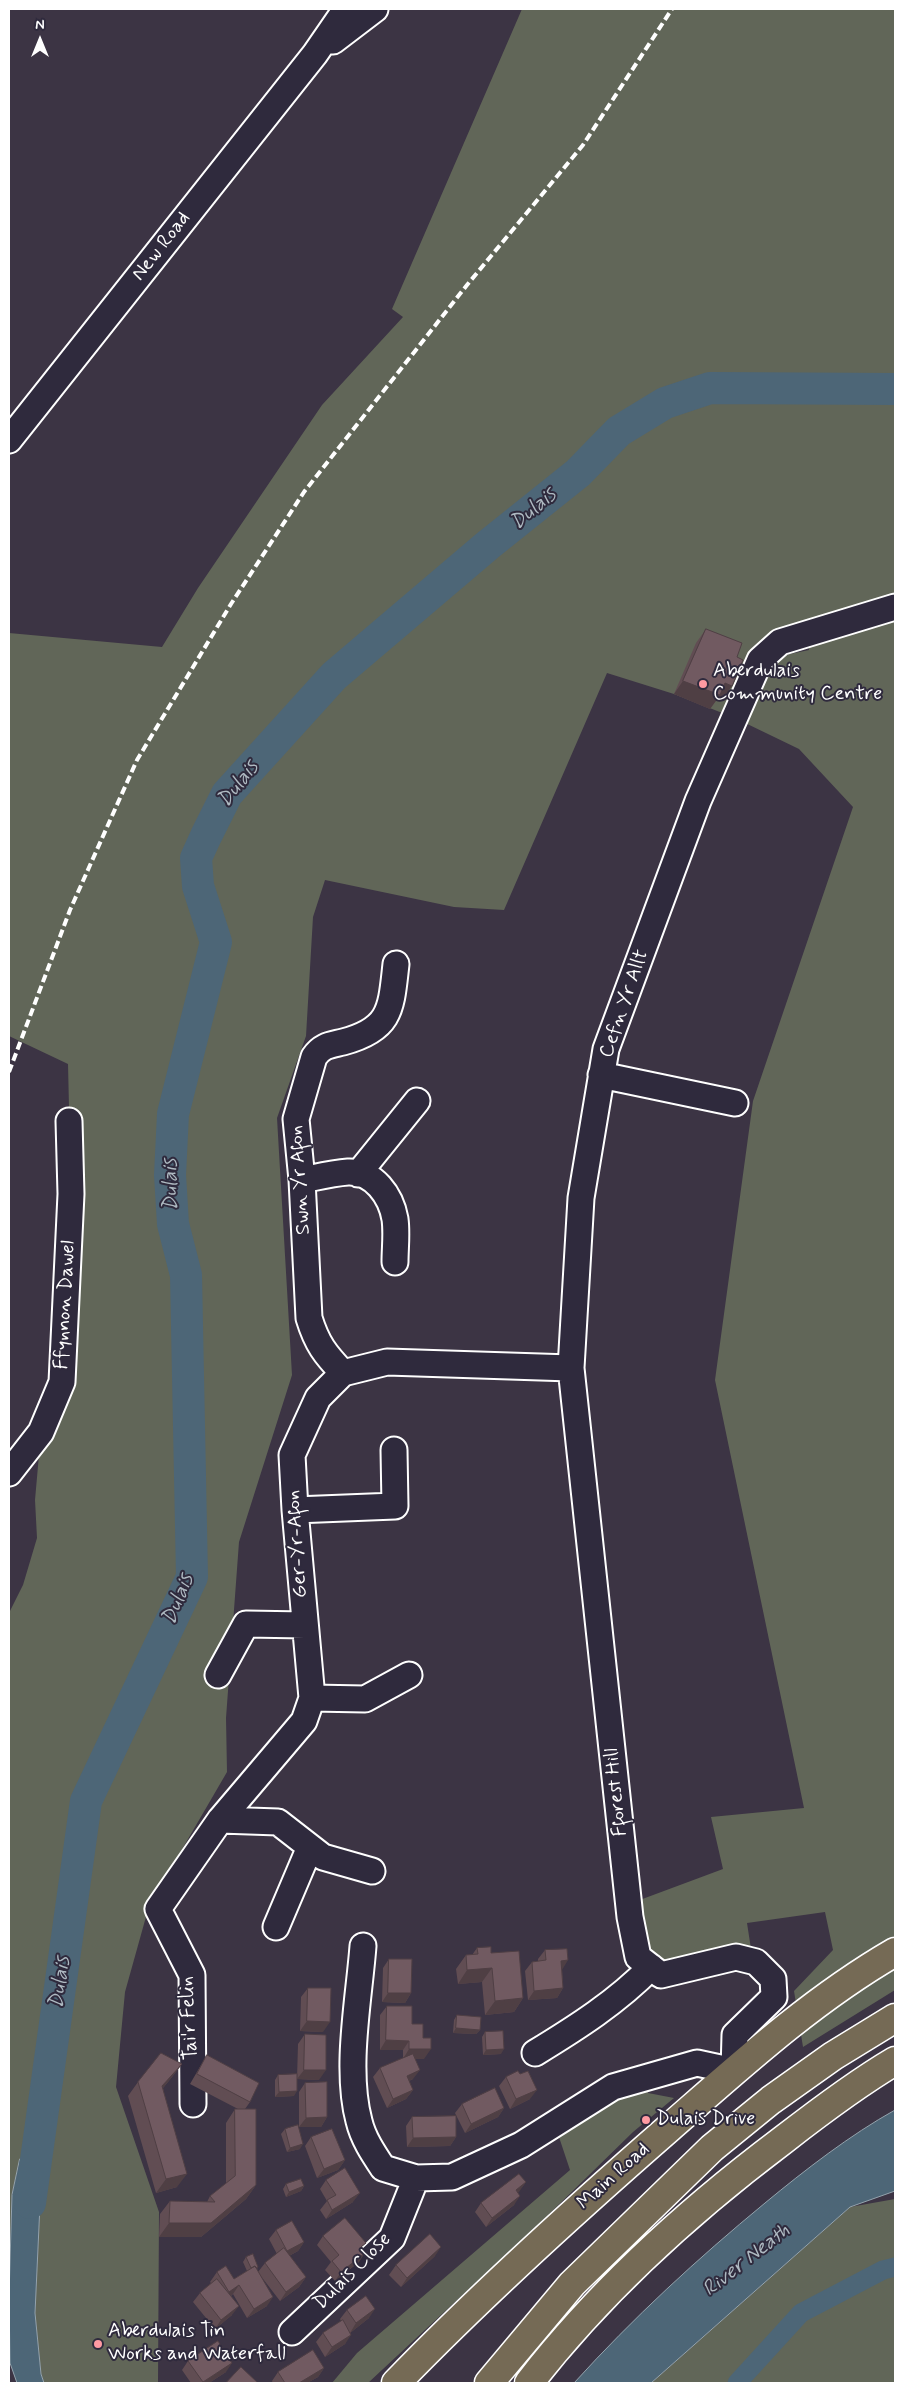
<!DOCTYPE html>
<style>
body{margin:0}
#map{position:relative;width:904px;height:2392px;overflow:hidden;background:#3c3444;font-family:Mynerve,sans-serif}
canvas{display:block}
.frame{position:absolute;inset:0;border:10px solid #fff;pointer-events:none}
.north{position:absolute;left:15px;top:15px;width:50px;height:50px;-webkit-text-stroke:4px #2f2a3d;paint-order:stroke;rotate:0deg;font-size:14px;font-weight:700;line-height:20px;text-align:center;color:#fff}
.north::after{content:'';display:block;margin:auto;width:18px;height:22px;background:#fff;clip-path:polygon(50% 0,100% 100%,50% 72%,0 100%)}
</style>
<div id="map">
<canvas width="904" height="2392"></canvas>
<div class="frame"></div>
<div class="north">N</div>
</div>
<script>
const ctx = document.querySelector('canvas').getContext('2d');
ctx.lineJoin = 'round';
function fill(path, color) { ctx.fillStyle = color; ctx.fill(path, 'evenodd'); }
function stroke(path, color, width, dash) { ctx.strokeStyle = color; ctx.lineWidth = width; ctx.lineCap = dash ? 'butt' : 'round'; ctx.setLineDash(dash || []); ctx.stroke(path); }
function drawText(font, color, halo, rows, align = 'center') {
  ctx.font = font + ' Mynerve,sans-serif'; ctx.lineWidth = 4; ctx.setLineDash([]); ctx.textBaseline = 'middle'; ctx.strokeStyle = halo; ctx.fillStyle = color; for (const [text, x, y, turn = 0] of rows) {
    ctx.save(); ctx.translate(x, y); ctx.rotate((+turn || 0) * Math.PI / 180); ctx.textAlign = isNaN(turn) ? turn : align; if (halo) ctx.strokeText(text, 0, 0); ctx.fillText(text, 0, 0); ctx.restore();
  }
}
fill(new Path2D(`
 M522,9H895V1990L803,2047L794,1991L833,1950L825,1912L747,1923L751,1949L736,1957L661,1975L638,1957L629,1904L723,1869L711,1817L804,1808L715,1380L753,1101L853,807L799,749L739,720L762,665L785,655L809,650L807,625L781,635L754,658L730,716L674,694L607,673L504,910L454,907L325,880L313,917L306,1036L277,1118L292,1375L239,1542L226,1718L227,1772L149,1906L125,1992L116,2087L159,2212L158,2383H44L41,2374L35,2313L42,2161L20,2159L12,2195L9,2296V1613L23,1585L37,1538L35,1500L41,1432L62,1382L71,1194L68,1064L9,1036V633L162,647L198,588L322,405L403,317L392,309Z
 M647,2081L648,2093L674,2098L633,2132L543,2220L368,2383H332L357,2353L570,2170L555,2125Z
 M895,2199V2383H651L850,2207Z`), '#616658');
const water = new Path2D(`
 M895,2110V2191L850,2207L651,2383H574C633,2318 697,2259 765,2203C805,2170 850,2135 895,2110Z
 M20,2159L42,2161L35,2313L41,2374L44,2383H17L10,2363L9,2296L12,2195Z`);
fill(water, '#4d6677');
stroke(water, '#94a3ad', 1);
stroke(new Path2D(`
 M737,2383L801,2313L883,2270L895,2267`), '#4d6677', 19);
stroke(new Path2D(`
 M30,2203L86,1801L192,1577L186,1275L173,1224L170,1175L173,1114L216,942L198,886L196,858L206,836L227,794L334,676L488,545L578,473L619,431L665,403L710,388L895,389`), '#4d6677', 32);
const minor = new Path2D(`
 M333,41L375,9
 M9,440L315,54L346,9
 M601,1075L735,1103
 M358,1174L417,1101
 M302,1180C317,1177 333,1173 348,1172C374,1171 391,1196 395,1219C397,1233 395,1248 395,1262
 M343,1373C325,1354 317,1344 309,1318L302,1180L296,1119L314,1057C322,1045 331,1045 343,1042C392,1029 391,1008 396,964
 M9,1473L41,1432L62,1382L71,1194L69,1121
 M295,1510L395,1506L394,1450
 M218,1675L246,1624L305,1625
 M312,1698L365,1699L409,1675
 M220,1820L278,1822L323,1857L372,1871
 M276,1927L310,1847
 M363,1946C359,1999 345,2069 359,2121C363,2138 373,2153 383,2168L416,2178L452,2177L521,2145L613,2087L697,2063L734,2071L735,2035L774,1997L773,1979L756,1962L736,1957L661,1975L638,1957L630,1917L571,1368L581,1198L606,1049L698,801L760,660L780,642L895,607
 M535,2053C576,2028 617,2002 651,1967
 M193,2104L192,1975L158,1909L220,1820L304,1721L312,1698L295,1510L292,1455L318,1398L343,1373L387,1362L571,1368
 M292,2332L392,2238L416,2178`);
const major = new Path2D(`
 M396,2383C482,2294 575,2210 669,2128C741,2065 812,2000 895,1952`);
const highway = new Path2D(`
 M489,2383L572,2284L712,2148L771,2100L833,2056L895,2018
 M529,2383C601,2290 690,2210 783,2140C819,2112 856,2084 895,2061`);
stroke(minor, '#fff', 29);
stroke(major, '#fff', 31);
stroke(highway, '#fff', 31);
stroke(minor, '#2f2a3d', 25);
stroke(major, '#756a55', 28);
stroke(highway, '#756a55', 28);
stroke(new Path2D(`
 M9,1072L70,910L137,760L231,604L304,492L467,285L583,145L672,9`), '#fff', 4, [8, 4]);
fill(new Path2D(`
 M706,629L722,700L718,698L710,709L674,694L696,643Z
 M477,1948L491,1953L523,1998L514,2012L485,2015L482,1982L458,1984L456,1969L466,1955H472Z
 M545,1950L562,1970L563,1988L557,1998L528,2000L525,1971L532,1962L538,1961V1959Z
 M389,1959L411,1993L405,2003L382,2002L383,1968Z
 M308,1988L323,2032L300,2031L301,1997Z
 M387,2006L412,2024L423,2038L424,2059H415L413,2079L409,2081L413,2090L406,2099L387,2108L373,2077L380,2068L403,2058V2050H380V2015Z
 M457,2015L480,2030L476,2034L453,2033L454,2020Z
 M485,2032L501,2054L483,2055L482,2037Z
 M305,2034L319,2080L297,2079L298,2044Z
 M207,2055L250,2102L245,2109L256,2185L246,2199L201,2237H159L160,2214L170,2201L207,2202L210,2196L226,2184V2123L235,2109H238L190,2084L201,2065Z
 M182,2064L172,2077L163,2088L177,2187L156,2193L128,2096L138,2082Z
 M278,2075L294,2096L275,2097V2080Z
 M506,2077L530,2099L510,2109L499,2086Z
 M305,2083L327,2117L321,2127H299V2092Z
 M462,2104L504,2108L498,2117L465,2133L455,2113Z
 M412,2117L456,2137L450,2146L407,2147L406,2126Z
 M285,2129L300,2149L287,2152L281,2134Z
 M311,2137L345,2160L338,2170L317,2178L305,2146Z
 M326,2180L353,2202L326,2219L320,2210L327,2201L320,2189Z
 M526,2182L518,2192L514,2205L486,2227L475,2212L481,2203Z
 M286,2184L304,2186L301,2191L286,2197L283,2189Z
 M276,2230L304,2242L298,2251L289,2256L306,2277L299,2287L280,2301L260,2275L267,2306L247,2318L233,2294L231,2296L232,2315L215,2329L193,2302L200,2293L211,2283L210,2282L217,2272L234,2279L247,2271L243,2262L246,2257L258,2267L257,2269L258,2272L265,2263L277,2254L269,2239Z
 M323,2236L362,2249L359,2262L335,2281L325,2270L331,2262L317,2245Z
 M435,2256L401,2287L389,2275L396,2265Z
 M347,2310L369,2318L350,2333L345,2344L325,2357L316,2342L323,2333L341,2321L340,2319Z
 M188,2361L226,2372L209,2383H191L182,2370Z
 M324,2368L318,2377L307,2383H273L272,2381L278,2372Z`), '#614d53');
fill(new Path2D(`
 M683,681L725,683L732,686L722,700L718,698L710,709L674,694Z
 M568,1960L562,1970L561,1961Z
 M492,1968L482,1982L458,1984L467,1970Z
 M563,1988L557,1998L528,2000L534,1991Z
 M388,1993H411L405,2003L382,2002Z
 M523,1998L514,2012L485,2015L495,2001Z
 M307,2021L330,2022L323,2032L300,2031Z
 M456,2028L480,2030L476,2034L453,2033Z
 M386,2040L409,2041L403,2050H380Z
 M409,2049H431L424,2059H403Z
 M504,2049L501,2054L483,2055L486,2050Z
 M182,2064L172,2077L153,2100L162,2086Z
 M304,2070H326L319,2080L297,2079Z
 M420,2070L413,2079L400,2085L407,2076Z
 M413,2090L406,2099L387,2108L393,2099Z
 M537,2090L530,2099L510,2109L516,2099Z
 M297,2091L294,2096L275,2097L279,2092Z
 M504,2108L498,2117L465,2133L471,2124Z
 M327,2117L321,2127H299L306,2118Z
 M456,2137L450,2146L407,2147L413,2138Z
 M303,2144L300,2149L287,2152L290,2148Z
 M345,2160L338,2170L317,2178L324,2169Z
 M187,2174L177,2187L156,2193L166,2179Z
 M526,2182L519,2192L510,2199L516,2190Z
 M256,2185L246,2199L201,2237H159L169,2223Z
 M304,2186L301,2191L286,2197L289,2192Z
 M360,2193L353,2202L326,2219L332,2210Z
 M520,2196L514,2205L486,2227L492,2218Z
 M304,2242L298,2251L281,2260L287,2251Z
 M441,2247L435,2256L401,2287L407,2278Z
 M365,2253L359,2262L335,2281L341,2272Z
 M306,2277L299,2287L280,2301L286,2292Z
 M239,2285L233,2294L222,2301L229,2292Z
 M273,2297L267,2306L247,2318L254,2309Z
 M239,2306L232,2315L215,2329L221,2320Z
 M375,2309L369,2318L350,2333L356,2323Z
 M351,2335L345,2344L325,2357L332,2347Z
 M232,2363L226,2372L209,2383H202Z
 M324,2368L318,2377L307,2383H299Z`), '#4f3f44');
const building = new Path2D(`
 M706,629L742,643L737,657L743,660L732,686L725,683L720,695L683,681Z
 M491,1947V1953L519,1951L523,1998L495,2001L492,1968L467,1970L466,1955L478,1954L477,1948Z
 M567,1949L568,1960L561,1961L563,1988L534,1991L532,1962L546,1960L545,1950Z
 M389,1959H412L411,1993H388Z
 M308,1988H331L330,2022L307,2021Z
 M387,2006H412V2024H423V2038H431V2049H409V2041L386,2040Z
 M457,2015L481,2017L480,2030L456,2028Z
 M503,2031L504,2049L486,2050L485,2032Z
 M305,2034L326,2035V2070H304Z
 M161,2053L182,2064L162,2086L187,2174L166,2179L138,2082Z
 M413,2054L420,2070L407,2076L413,2090L393,2099L380,2068Z
 M207,2055L259,2083L250,2102L197,2074Z
 M518,2071L520,2074L528,2071L537,2090L516,2099L506,2077Z
 M297,2074V2091L279,2092L278,2075Z
 M327,2082V2117L306,2118L305,2083Z
 M495,2088L504,2108L471,2124L462,2104Z
 M235,2109H256V2185L211,2223H169L170,2201L215,2202L210,2196L235,2176Z
 M456,2116V2137L413,2138L412,2117Z
 M298,2125L303,2144L290,2148L285,2129Z
 M332,2129L345,2160L324,2169L311,2137Z
 M345,2168L360,2193L332,2210L327,2200L336,2195L326,2180Z
 M519,2174L526,2182L516,2190L520,2196L492,2218L481,2203Z
 M301,2179L304,2186L289,2192L286,2184Z
 M345,2218L366,2243L361,2247L365,2253L341,2272L332,2261L339,2255L323,2236Z
 M292,2221L304,2242L287,2251L276,2230Z
 M430,2234L441,2247L407,2278L396,2265Z
 M284,2248L306,2277L286,2292L265,2263Z
 M253,2254L258,2267L256,2268L255,2266L251,2268L246,2257Z
 M226,2266L234,2279L255,2266L273,2297L254,2309L239,2285L229,2292L217,2272Z
 M217,2279L239,2306L221,2320L200,2293Z
 M366,2296L375,2309L356,2323L347,2310Z
 M343,2320L351,2335L332,2347L323,2333Z
 M218,2341L232,2363L203,2382L188,2361Z
 M313,2350L324,2368L299,2383H285L278,2372Z
 M241,2367L258,2383H226Z`);
fill(building, '#715a61');
stroke(building, '#4f3f44', 1);
for (const [x, y, r, color] of [
 [703,684,5,"#ff9aa2"],
 [646,2120,5,"#ff9aa2"],
 [98,2344,5,"#ff9aa2"]
]) { const dot = new Path2D(); dot.arc(x, y, r, 0, 2 * Math.PI); ctx.fillStyle = color; ctx.fill(dot); stroke(dot, '#2f2a3d', 2); }
drawText('20px', '#fff', '#2f2a3d', [
 ["New Road",162,247,-52],
 ["Cefn Yr Allt",625,1004,-71],
 ["Swn Yr Afon",301,1180,-94],
 ["Ffynnon Dawel",66,1305,-87],
 ["Ger-Yr-Afon",298,1544,-94],
 ["Fforest Hill",617,1792,-96],
 ["Tai'r Felin",190,2018,-93],
 ["Main Road",614,2177,-42],
 ["Dulais Close",353,2272,-45]
]);
drawText('20px', '#fff', '#2f2a3d', [
 ["Aberdulais",713,672],
 ["Community Centre",713,695],
 ["Dulais Drive",656,2120],
 ["Aberdulais Tin",108,2332],
 ["Works and Waterfall",108,2355]
], 'left');
drawText('italic 21px', '#afbac2', '#2f2a3d', [
 ["Dulais",534,510,-40],
 ["Dulais",239,785,-52],
 ["Dulais",172,1185,-91],
 ["Dulais",179,1600,-68],
 ["Dulais",61,1983,-82],
 ["River Neath",747,2261,-38]
]);
</script>
